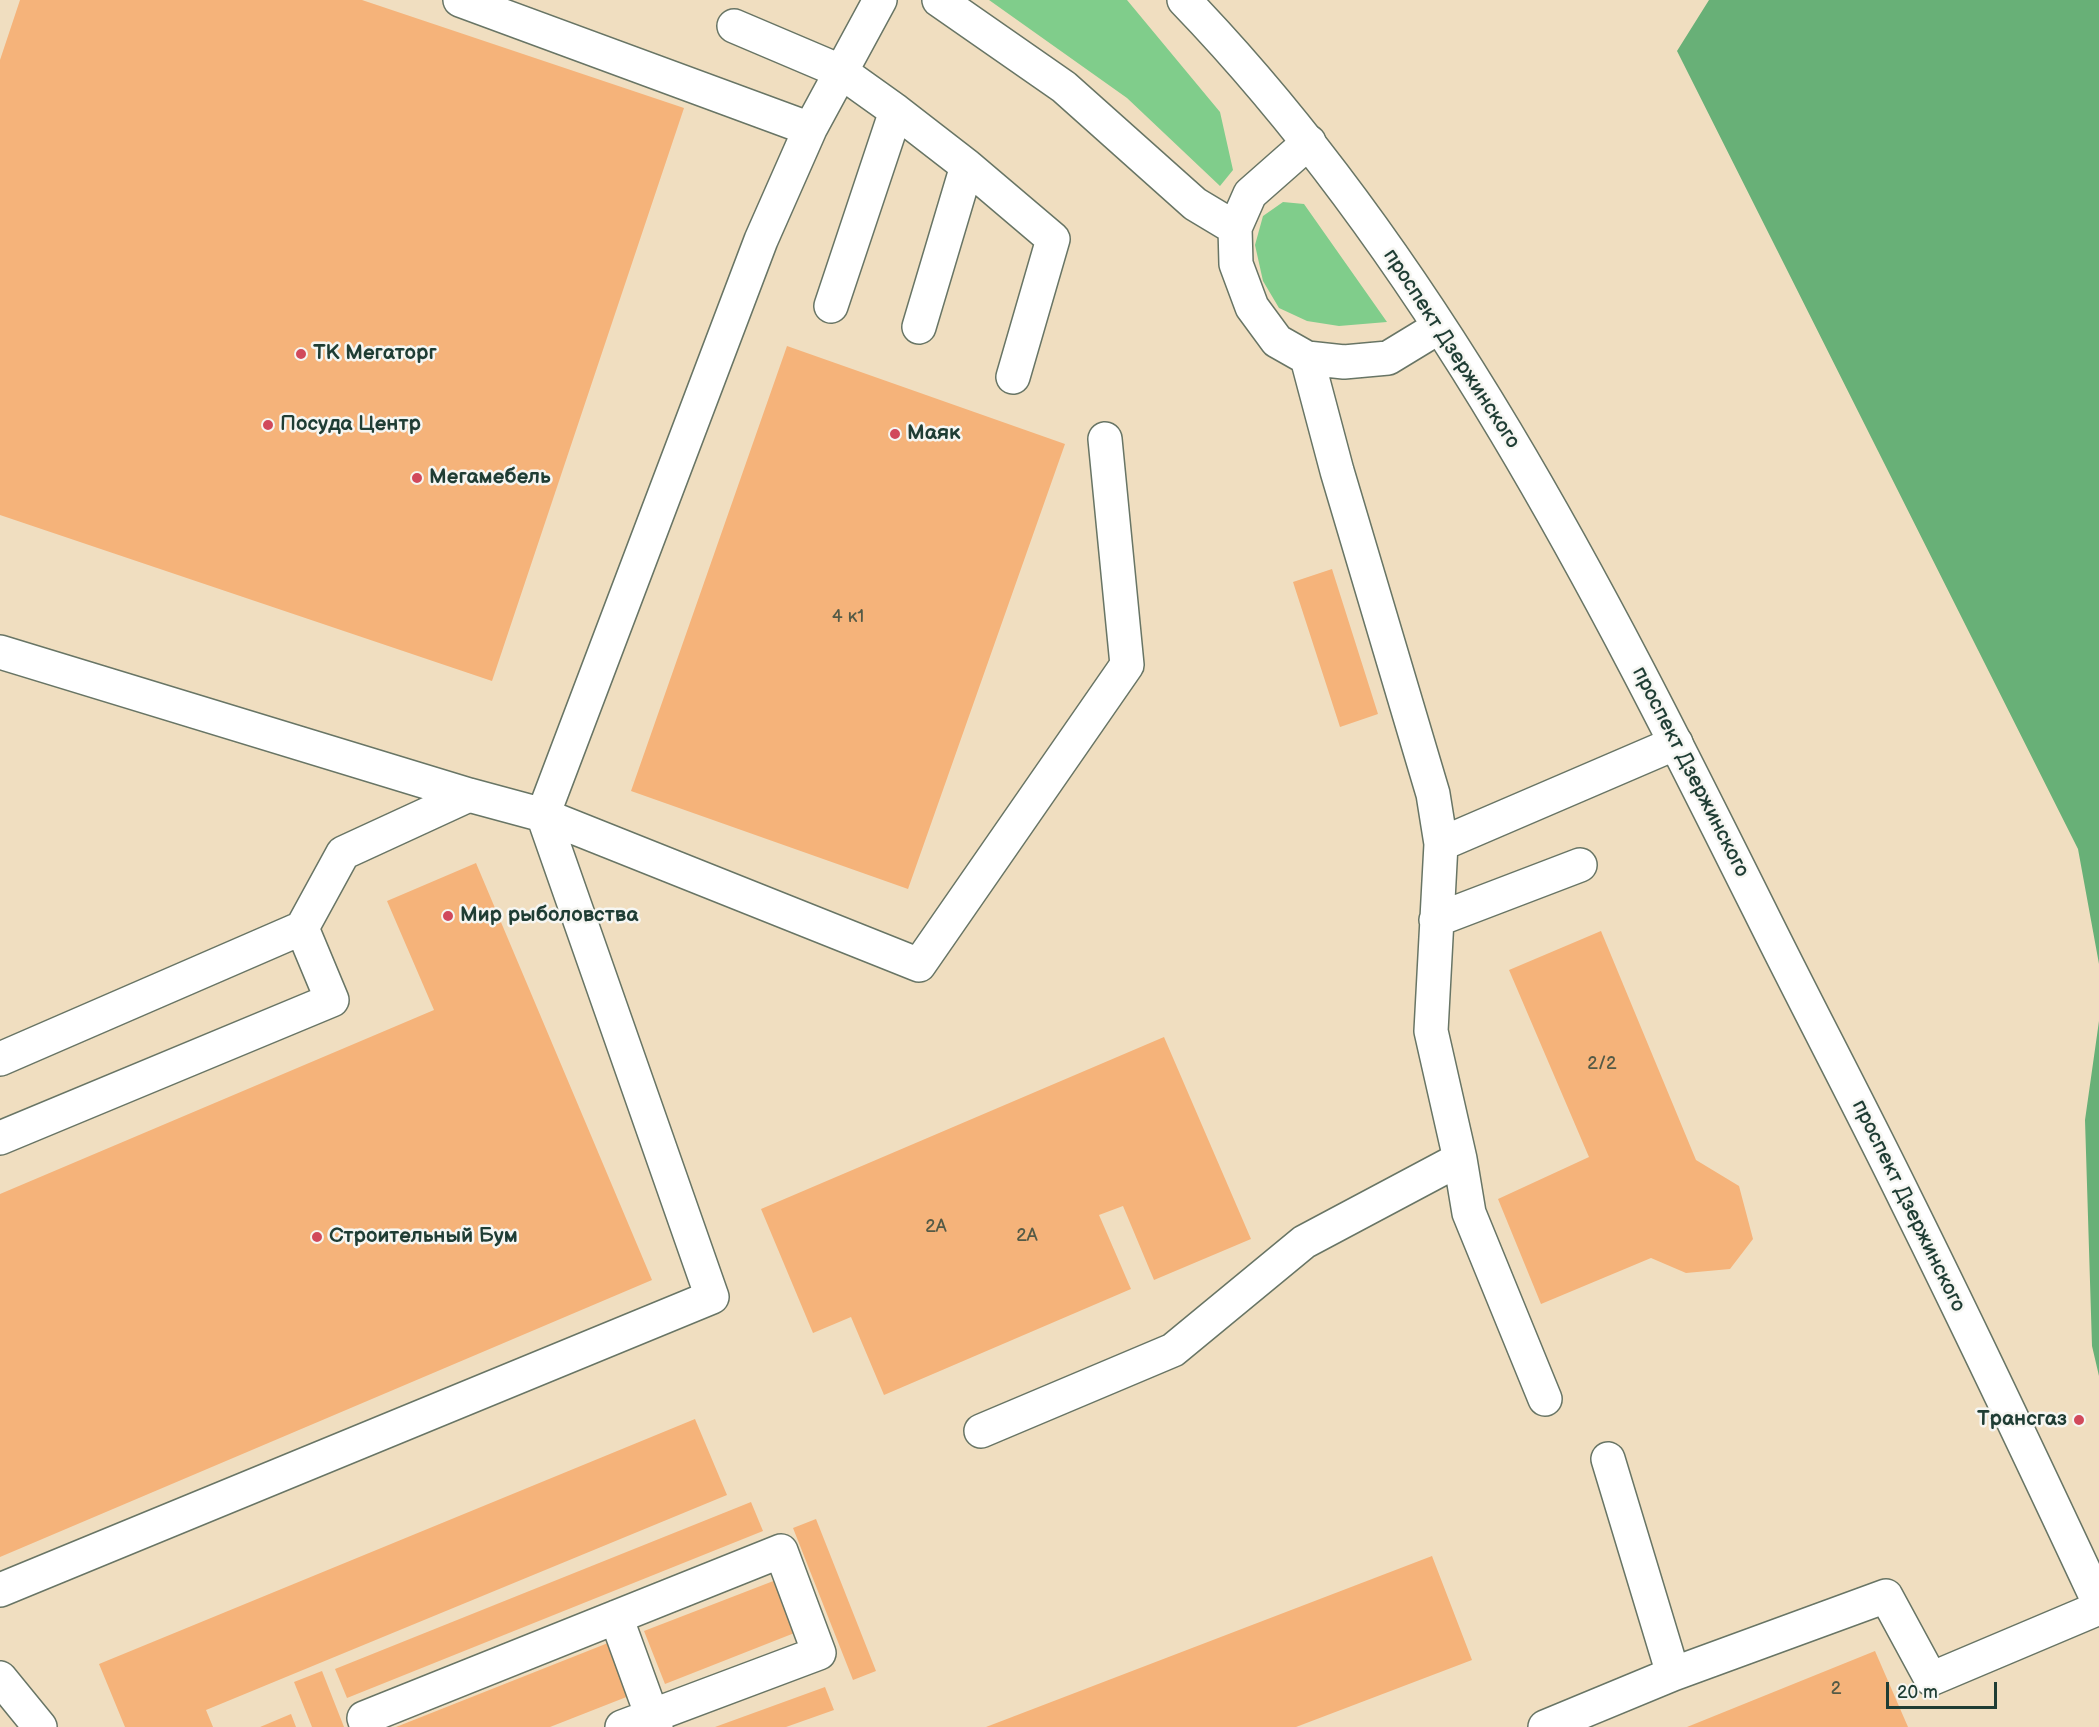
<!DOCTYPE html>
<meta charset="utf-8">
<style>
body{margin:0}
#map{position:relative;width:2099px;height:1727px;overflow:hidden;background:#f0dec0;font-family:"Balsamiq Sans",sans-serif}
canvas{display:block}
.scale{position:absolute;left:1886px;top:1682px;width:111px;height:27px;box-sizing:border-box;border:3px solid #1f3d34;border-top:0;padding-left:8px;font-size:18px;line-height:21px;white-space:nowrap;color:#1f3d34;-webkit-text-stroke:4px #f6f6f2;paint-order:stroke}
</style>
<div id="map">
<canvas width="2099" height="1727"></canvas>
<div class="scale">20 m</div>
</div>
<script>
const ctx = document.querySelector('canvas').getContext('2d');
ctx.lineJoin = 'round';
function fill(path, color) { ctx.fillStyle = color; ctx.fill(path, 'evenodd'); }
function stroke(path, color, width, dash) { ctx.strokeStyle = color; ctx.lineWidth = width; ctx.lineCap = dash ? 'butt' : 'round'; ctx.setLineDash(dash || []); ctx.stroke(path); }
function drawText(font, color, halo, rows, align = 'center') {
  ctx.font = font + ' "Balsamiq Sans",sans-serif'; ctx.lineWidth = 5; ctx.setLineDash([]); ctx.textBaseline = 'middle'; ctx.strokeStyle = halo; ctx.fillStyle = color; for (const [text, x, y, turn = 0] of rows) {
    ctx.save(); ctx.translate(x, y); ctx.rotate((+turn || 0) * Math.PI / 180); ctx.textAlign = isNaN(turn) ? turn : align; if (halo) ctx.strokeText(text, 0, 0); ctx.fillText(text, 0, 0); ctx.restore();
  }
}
fill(new Path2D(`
 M989,0H1127L1220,112L1233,170L1220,186L1127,98Z
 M1283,202L1304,204L1387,322L1339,326L1307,321L1279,308L1263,281L1255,245L1263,216Z`), '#80cd8b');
fill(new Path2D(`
 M1709,0H2099V964L2078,849L1677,51Z
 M2099,1021V1376L2092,1346L2085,1120Z`), '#68b077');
fill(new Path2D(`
 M20,0H362L684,108L492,681L0,515V60Z
 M787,346L1065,444L908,889L631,791Z
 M1332,569L1378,714L1340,727L1293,582Z
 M476,863L652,1280L0,1557V1194L434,1010L387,901Z
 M1601,931L1696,1160L1739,1186L1753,1239L1730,1269L1686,1273L1651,1258L1541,1304L1498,1199L1589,1157L1509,970Z
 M1164,1037L1251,1239L1154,1280L1123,1206L1099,1215L1131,1289L884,1395L851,1317L813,1333L761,1209Z
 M695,1419L727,1495L206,1710L213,1727H125L99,1664Z
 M751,1502L763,1531L347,1698L335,1669Z
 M816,1519L876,1671L853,1680L793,1528Z
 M1432,1556L1472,1660L1296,1727H986Z
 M776,1580L797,1632L665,1684L644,1631Z
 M608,1643L629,1696L550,1727H396Z
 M1875,1651L1908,1727H1687Z
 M322,1671L344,1727H312L294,1682Z
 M825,1687L834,1710L786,1727H715Z
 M291,1714L296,1727H260Z`), '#f5b37a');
const minor = new Path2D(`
 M460,0L810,129
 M939,0L1064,87L1195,204L1235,228
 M734,26L840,71L896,111L967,166L1053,239L1013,377
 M1309,142L1250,194L1235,228L1236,264L1252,307L1277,341L1307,358L1344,362L1388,358L1439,327
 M831,306L896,111
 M919,327L967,166
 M0,652L469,795L543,815L919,965L1127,665L1105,439
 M1441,844L1676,743
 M1436,920L1580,865
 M0,1059L302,928L343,853L469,795
 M0,1138L332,1000L302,928
 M1460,1159L1469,1213L1545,1399
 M981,1431L1173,1350L1304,1242L1460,1159L1431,1031L1441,844L1433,794L1337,471L1307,358
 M1608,1459L1673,1674
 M0,1590L712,1297L543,815L761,240L810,129L880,0
 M616,1617L656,1727
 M0,1678L40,1727
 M367,1727L364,1718L781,1551L819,1653L622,1727
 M1545,1727L1673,1674L1886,1596L1931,1679L2099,1608`);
const major = new Path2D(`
 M1184,0C1434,259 1600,590 1759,909C1807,1006 1858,1102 1906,1200C1972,1333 2036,1468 2099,1603`);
stroke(minor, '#687565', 36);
stroke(major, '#687565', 36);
stroke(minor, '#fff', 33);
stroke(major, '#fff', 33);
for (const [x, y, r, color] of [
 [301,354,6,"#d1495b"],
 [268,425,6,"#d1495b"],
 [895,434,6,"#d1495b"],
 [417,478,6,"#d1495b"],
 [448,916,6,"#d1495b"],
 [317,1237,6,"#d1495b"],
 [2079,1420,6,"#d1495b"]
]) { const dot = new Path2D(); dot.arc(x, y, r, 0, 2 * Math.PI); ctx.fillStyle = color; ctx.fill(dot); stroke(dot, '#f6f6f2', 2); }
drawText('18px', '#545a46', null, [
 ["4 к1",848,617],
 ["2/2",1602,1064],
 ["2А",936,1227],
 ["2А",1027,1236],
 ["2",1836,1689]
]);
drawText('21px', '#1f3d34', '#f6f6f2', [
 ["проспект Дзержинского",1451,349,57],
 ["проспект Дзержинского",1690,772,63],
 ["проспект Дзержинского",1908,1206,64]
]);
drawText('bold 21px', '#1f3d34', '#f6f6f2', [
 ["ТК Мегаторг",313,354],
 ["Посуда Центр",280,425],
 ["Маяк",907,434],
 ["Мегамебель",429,478],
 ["Мир рыболовства",460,916],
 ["Строительный Бум",329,1237],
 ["Трансгаз",2067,1420,"right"]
], 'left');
</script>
